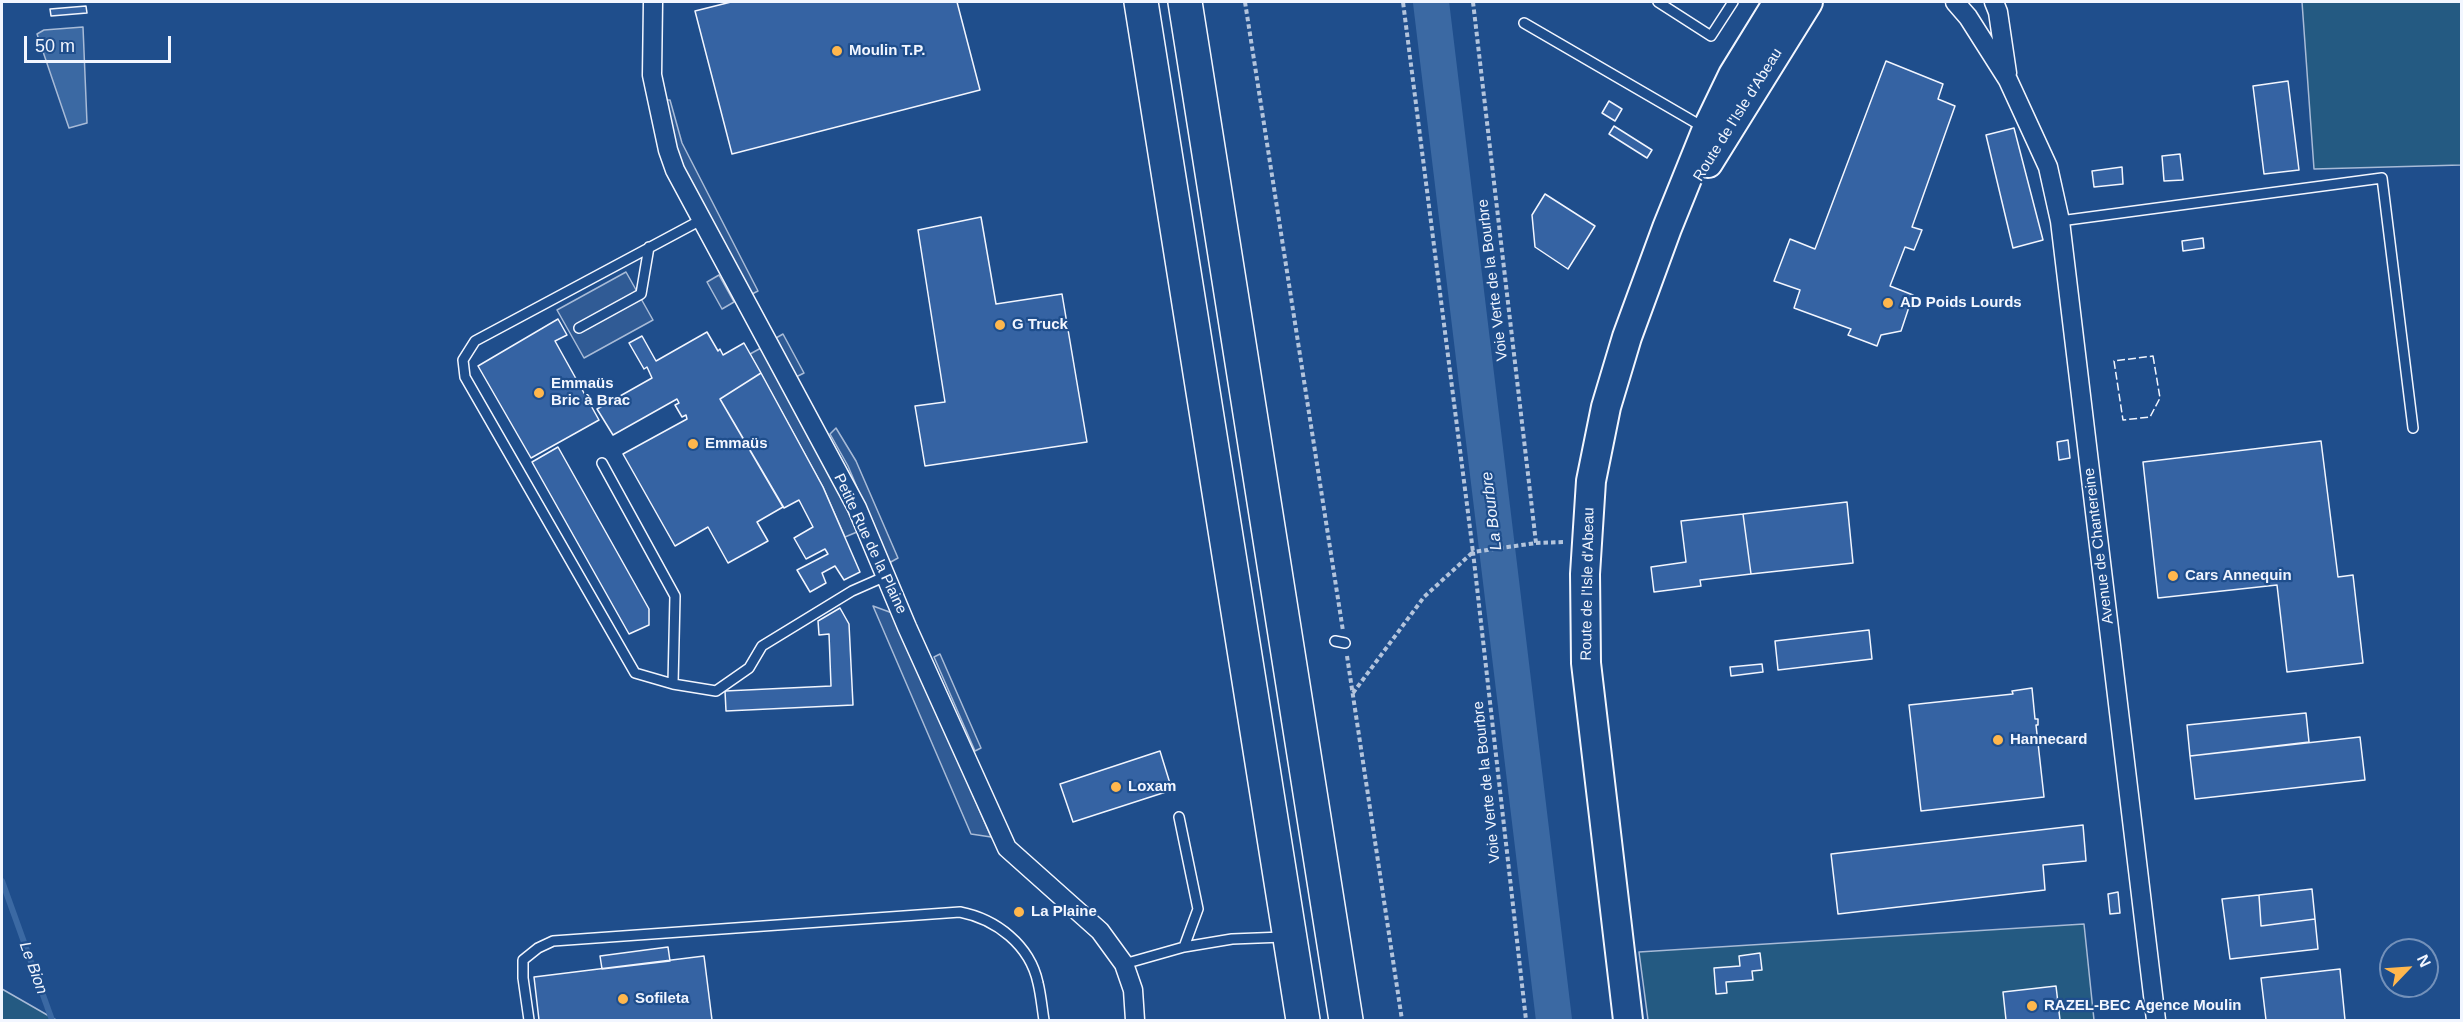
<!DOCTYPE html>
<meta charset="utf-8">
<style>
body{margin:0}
#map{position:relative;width:2463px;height:1022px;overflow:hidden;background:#1f4e8c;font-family:Helvetica,sans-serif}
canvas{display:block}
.frame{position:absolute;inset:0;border:3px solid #f2f6ff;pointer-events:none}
.north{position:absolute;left:2379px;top:938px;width:60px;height:60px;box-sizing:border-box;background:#1f4e8c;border:2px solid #7391ba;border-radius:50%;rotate:65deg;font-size:16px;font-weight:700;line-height:24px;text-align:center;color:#f2f6ff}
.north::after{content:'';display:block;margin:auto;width:21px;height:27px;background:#ffb74d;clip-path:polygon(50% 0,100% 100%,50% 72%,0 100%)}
.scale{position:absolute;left:24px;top:36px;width:147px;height:27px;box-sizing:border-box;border:3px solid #f2f6ff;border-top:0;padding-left:8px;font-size:18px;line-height:21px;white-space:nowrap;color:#f2f6ff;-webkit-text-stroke:4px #1f4e8c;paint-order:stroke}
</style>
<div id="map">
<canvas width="2463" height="1022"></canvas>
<div class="frame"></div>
<div class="north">N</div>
<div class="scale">50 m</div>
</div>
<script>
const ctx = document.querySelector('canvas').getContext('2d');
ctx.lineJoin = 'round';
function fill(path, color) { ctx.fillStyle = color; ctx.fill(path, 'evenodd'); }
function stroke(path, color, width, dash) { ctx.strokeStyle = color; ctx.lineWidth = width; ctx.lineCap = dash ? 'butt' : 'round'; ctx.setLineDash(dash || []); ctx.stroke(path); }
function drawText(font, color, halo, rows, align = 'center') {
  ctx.font = font + ' Helvetica,sans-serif'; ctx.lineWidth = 4.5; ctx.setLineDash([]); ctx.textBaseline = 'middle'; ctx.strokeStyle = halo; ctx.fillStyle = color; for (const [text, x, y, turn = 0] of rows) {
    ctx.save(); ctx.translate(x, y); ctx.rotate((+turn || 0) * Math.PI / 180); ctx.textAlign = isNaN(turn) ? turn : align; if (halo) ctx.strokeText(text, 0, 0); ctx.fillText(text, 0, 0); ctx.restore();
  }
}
const green = new Path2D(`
 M2302,2H2461V165L2314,169Z
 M2084,924L2094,1020H1648L1639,952Z
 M2,989L56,1020H2Z`);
fill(green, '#245a82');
stroke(green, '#a8bbd7', 1.5);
const parking = new Path2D(`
 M662,100H670L682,143L758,291L752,294L690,181L675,146Z
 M626,272L653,320L584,358L557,310Z
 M719,275L734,302L722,309L707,282Z
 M783,334L804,373L796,377L776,338Z
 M761,348L835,482L857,532L845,537L823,487L750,354Z
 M836,428L856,461L898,558L889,563L848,466L830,434Z
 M873,606L895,614L991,837L971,834Z
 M940,654L981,748L975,751L934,657Z`);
fill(parking, '#305b95');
stroke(parking, '#a8bbd7', 1.5);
const water = new Path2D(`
 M83,27L87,123L69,128L37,34L44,30Z`);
fill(water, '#3b69a3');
stroke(water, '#a8bbd7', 1.5);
stroke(new Path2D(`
 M2,881L52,1020`), '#3b69a3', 6);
stroke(new Path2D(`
 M1431,2L1554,1020`), '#3b69a3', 36);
const building = new Path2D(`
 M731,2H957L980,90L732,154L695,11Z
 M86,6L87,13L51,16L50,9Z
 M1886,61L1943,84L1938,99L1955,106L1912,227L1922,230L1914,250L1905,247L1890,286L1913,295L1901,331L1881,335L1877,346L1848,335L1851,329L1794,308L1800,290L1774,281L1790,239L1815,249Z
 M2288,81L2299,170L2264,174L2253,86Z
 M1609,101L1622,109L1615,121L1602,113Z
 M1614,126L1652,150L1647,158L1609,134Z
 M2014,128L2043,240L2013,248L1986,135Z
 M2180,154L2183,180L2164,181L2162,156Z
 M2122,167L2123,184L2094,187L2092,171Z
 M1545,194L1595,226L1568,269L1535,247L1532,215Z
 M981,217L996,304L1062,294L1087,442L925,466L915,406L945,402L918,230Z
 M2203,238L2204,248L2183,251L2182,241Z
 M558,319L567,335L555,341L599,420L531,458L478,366Z
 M707,332L718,351L720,349L723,355L744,343L761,373L720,399L783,507L757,522L768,541L728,563L708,527L675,546L623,454L687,419L686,415L682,417L675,405L679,403L677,399L613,435L597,409L652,378L647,367L644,369L629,343L642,336L656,361Z
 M761,373L823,487L860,572L844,580L835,566L822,573L826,583L810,592L797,570L828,554L825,549L806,559L794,538L813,527L799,500L784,508L720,399Z
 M2068,440L2070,458L2059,460L2057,442Z
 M2321,441L2338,577L2353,575L2363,663L2287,672L2277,585L2158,598L2143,462Z
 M558,447L649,609V625L629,634L532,462Z
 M1847,502L1853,563L1751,574L1743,514Z
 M1743,514L1751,574L1700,580L1701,586L1654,592L1651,567L1686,562L1681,521Z
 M840,608L849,624L853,705L726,711L725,691L831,686L829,634L819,635L818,621Z
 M1869,630L1872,659L1778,670L1775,641Z
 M1762,664L1763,672L1731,676L1730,667Z
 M2032,688L2035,719H2038V725H2036L2044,797L1921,811L1909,705L2013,694L2012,691Z
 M2306,713L2309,742L2190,756L2187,725Z
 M2360,737L2365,780L2195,799L2190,756Z
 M1160,751L1172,790L1073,822L1060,784Z
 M2083,825L2086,861L2043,865L2045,890L1838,914L1831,854Z
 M2312,889L2315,919L2261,926L2259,895Z
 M2118,892L2120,913L2110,914L2108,894Z
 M2259,895L2261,926L2315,919L2318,949L2230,959L2222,899Z
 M668,947L670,961L602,969L600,956Z
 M1760,953L1762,970L1752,971L1753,980L1726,982L1727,993L1716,994L1714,968L1740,966L1739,956Z
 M704,956L712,1020H539L534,977Z
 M2340,969L2345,1020H2266L2261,978Z
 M2056,986L2060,1020H2006L2003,992Z`);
fill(building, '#3563a3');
stroke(building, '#f2f6ff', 1.5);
const service = new Path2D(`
 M1658,2L1711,36L1733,2
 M1524,23L1703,127
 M701,220L475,341L463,360L465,377L635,673L673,684L716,691L749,668L762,646L852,591L886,576
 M2060,221L2382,178L2413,428
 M579,328L641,294L649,247
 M602,463L675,596L673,684
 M1335,641L1345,643
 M1179,817L1198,909L1184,947
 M1124,964L1184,947L1232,939L1283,937
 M529,1020L523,978V960L538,948L553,941L960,912C996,919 1030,945 1038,983C1041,995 1042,1008 1044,1020`);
const minor = new Path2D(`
 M653,2L652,75L668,150L675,170L857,508L907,627L1007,848L1100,931L1124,964L1133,990L1135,1020
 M1955,2L1968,17L2008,80L2048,167L2060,221L2156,1020
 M1994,2L1998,12L2007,73`);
const primary = new Path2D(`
 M1708,163L1808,2
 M1628,1020L1586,663L1585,574L1591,481L1606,407L1627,337L1667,228L1707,129L1733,75L1778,2`);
const motorway = new Path2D(`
 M1141,2L1303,1020
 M1185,2L1346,1020`);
stroke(service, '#f2f6ff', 12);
stroke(minor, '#f2f6ff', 21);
stroke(primary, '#f2f6ff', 32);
stroke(motorway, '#f2f6ff', 36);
stroke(new Path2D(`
 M1245,2L1343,631
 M1473,2L1536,543L1473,552L1526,1020
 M1536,543L1566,542
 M1347,656L1402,1020
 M1353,693L1424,597L1473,552L1403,2`), '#b3c4dc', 4, [4.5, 3]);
stroke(service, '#1f4e8c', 9);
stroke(minor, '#1f4e8c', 18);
stroke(primary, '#1f4e8c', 28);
stroke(motorway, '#1f4e8c', 33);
stroke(new Path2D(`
 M2153,356L2160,398L2150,417L2123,420L2114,361Z`), '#f2f6ff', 1.5, [8, 3]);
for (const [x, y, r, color] of [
 [837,51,6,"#ffb74d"],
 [1888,303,6,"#ffb74d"],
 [1000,325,6,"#ffb74d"],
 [539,393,6,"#ffb74d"],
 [693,444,6,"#ffb74d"],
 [2173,576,6,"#ffb74d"],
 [1998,740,6,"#ffb74d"],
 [1116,787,6,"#ffb74d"],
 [1019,912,6,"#ffb74d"],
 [623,999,6,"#ffb74d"],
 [2032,1006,6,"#ffb74d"]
]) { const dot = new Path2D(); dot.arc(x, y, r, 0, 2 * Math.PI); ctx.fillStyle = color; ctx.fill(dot); stroke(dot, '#1f4e8c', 2); }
drawText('bold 15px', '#f2f6ff', '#1f4e8c', [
 ["Moulin T.P.",849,51],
 ["AD Poids Lourds",1900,303],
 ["G Truck",1012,325],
 ["Emmaüs",551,384],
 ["Bric à Brac",551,401],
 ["Emmaüs",705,444],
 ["Cars Annequin",2185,576],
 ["Hannecard",2010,740],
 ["Loxam",1128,787],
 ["La Plaine",1031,912],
 ["Sofileta",635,999],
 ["RAZEL-BEC Agence Moulin",2044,1006]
], 'left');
drawText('15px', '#f2f6ff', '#1f4e8c', [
 ["Route de l'Isle d'Abeau",1738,115,-58],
 ["Voie Verte de la Bourbre",1493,280,-97],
 ["Petite Rue de la Plaine",870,544,65],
 ["Avenue de Chantereine",2099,546,-97],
 ["Route de l'Isle d'Abeau",1588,584,-89],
 ["Voie Verte de la Bourbre",1487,782,-96]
]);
drawText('italic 16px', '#f2f6ff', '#1f4e8c', [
 ["La Bourbre",1492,511,-97],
 ["Le Bion",33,968,70]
]);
</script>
